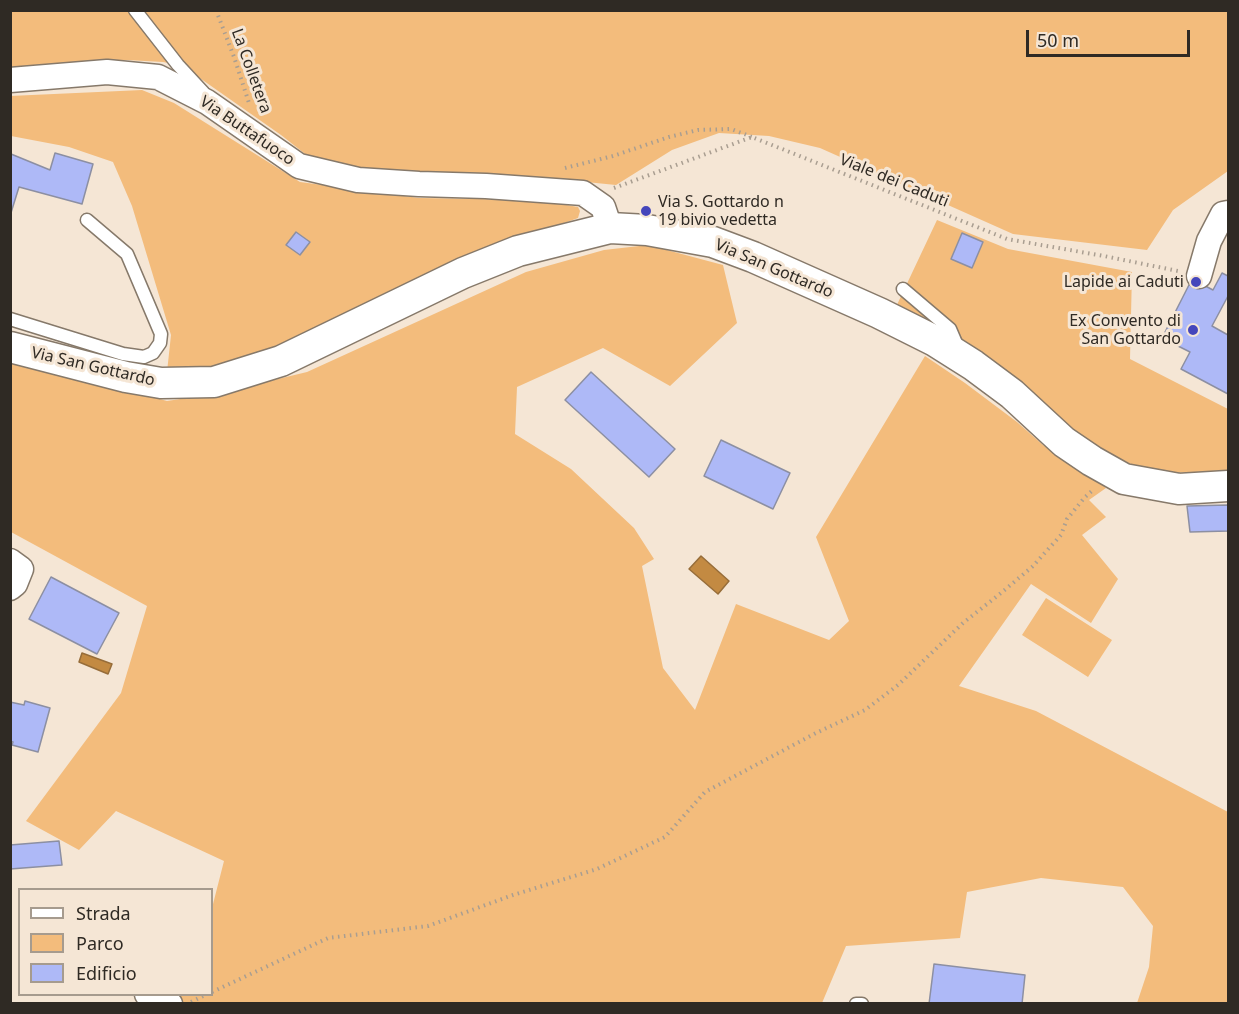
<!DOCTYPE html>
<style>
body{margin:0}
#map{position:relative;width:1239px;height:1014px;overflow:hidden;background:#f5e6d5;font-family:"Noto Sans",sans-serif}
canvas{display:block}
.frame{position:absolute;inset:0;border:12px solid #2f2a24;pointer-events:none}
.legend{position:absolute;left:18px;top:888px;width:195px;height:108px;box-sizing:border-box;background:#f5e6d5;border:2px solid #a69b8e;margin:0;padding:8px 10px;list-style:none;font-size:18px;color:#2f2a24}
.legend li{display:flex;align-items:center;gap:12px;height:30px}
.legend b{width:30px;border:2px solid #a69b8e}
.scale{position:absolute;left:1026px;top:30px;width:164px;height:27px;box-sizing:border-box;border:3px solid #2f2a24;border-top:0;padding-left:8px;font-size:18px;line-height:21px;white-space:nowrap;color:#2f2a24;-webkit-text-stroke:4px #f5e6d5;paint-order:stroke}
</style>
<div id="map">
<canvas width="1239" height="1014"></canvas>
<div class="frame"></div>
<ul class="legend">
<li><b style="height:8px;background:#fff"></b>Strada</li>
<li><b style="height:16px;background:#f3bc7c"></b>Parco</li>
<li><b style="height:16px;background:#aeb9f7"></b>Edificio</li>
</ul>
<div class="scale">50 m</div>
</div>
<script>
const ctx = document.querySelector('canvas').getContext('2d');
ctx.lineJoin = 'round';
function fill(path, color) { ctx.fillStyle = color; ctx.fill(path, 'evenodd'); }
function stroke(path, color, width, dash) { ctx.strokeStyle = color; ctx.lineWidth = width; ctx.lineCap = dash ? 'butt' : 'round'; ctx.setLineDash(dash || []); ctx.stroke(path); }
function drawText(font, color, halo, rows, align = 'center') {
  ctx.font = font + ' "Noto Sans",sans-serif'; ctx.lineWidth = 6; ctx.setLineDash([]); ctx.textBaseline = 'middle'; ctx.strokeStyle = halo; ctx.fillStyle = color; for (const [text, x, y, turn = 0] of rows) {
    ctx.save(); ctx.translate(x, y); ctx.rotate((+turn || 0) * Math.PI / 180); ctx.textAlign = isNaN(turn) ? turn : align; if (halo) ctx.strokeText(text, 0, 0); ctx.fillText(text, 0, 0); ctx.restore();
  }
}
fill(new Path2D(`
 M10,11H1228V171L1173,210L1147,250L1013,234L820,148L769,136L719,133L672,150L616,185L526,176L352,171L309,157L281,135L194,74L178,65L163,62L127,60L11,72Z
 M142,90L174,103L300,182L419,198L539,200L578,207L580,211L578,218L567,222L515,238L275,352L216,373L167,372L171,335L132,206L113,162L69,147L11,136L10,96Z
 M937,220L1008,249L1132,272L1130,359L1228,409V474H1201L1143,470L1068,433L895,309Z
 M648,245L723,265L737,323L670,386L603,348L517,387L515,434L571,469L634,528L654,559L642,566L663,668L695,710L736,604L829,640L849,621L816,537L925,356L965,383L1017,422L1043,445L1099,482L1106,488L1089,500L1106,517L1082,535L1118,579L1091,623L1031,584L959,686L1036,711L1228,812V1003H1137L1149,967L1153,926L1123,887L1041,878L967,892L960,938L846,946L822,1003H161L162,995L212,994V908L224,861L116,811L79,850L26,821L121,693L147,606L11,532L10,358L167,401L220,393L307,372L526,272L604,250Z
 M1046,598L1112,640L1088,677L1022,635Z`), '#f3bc7c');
const water = new Path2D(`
 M701,556L729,581L718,594L689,569Z
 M82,653L112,664L108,674L79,662Z`);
fill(water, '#c38a42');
stroke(water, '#976d39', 1.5);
const building = new Path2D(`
 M55,153L93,164L82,204L19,187L10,216L11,154L50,170Z
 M296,232L310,242L300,255L286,245Z
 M962,233L983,242L972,268L951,259Z
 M1222,273L1228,276V296L1212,326L1228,335V394L1181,369L1190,352L1162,338L1192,279L1213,290Z
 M591,372L675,449L649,477L565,400Z
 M721,440L790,473L773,509L704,476Z
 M1228,505V531L1190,532L1187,506Z
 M51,577L119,613L97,654L29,619Z
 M25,701L50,708L38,752L12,745L13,742L10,741V702L24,705Z
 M59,841L62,865L10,869V845Z
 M934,964L1025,975L1022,1004H929Z`);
fill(building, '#aeb9f7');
stroke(building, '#8c8fa2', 1.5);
const service = new Path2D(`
 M135,10L178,65L203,92
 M903,289L950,329L956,343L954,348
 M10,319L123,354L144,357L153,353L160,343L161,334L127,254L87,220
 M856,1004H862`);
const minor = new Path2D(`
 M10,80L107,72L158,77L207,102L299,166L358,180L419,184L486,186L583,193L603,207L610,228
 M1199,276L1209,241L1223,214L1228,213
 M10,561L21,569L15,584L10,588
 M147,994L170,1004`);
const tertiary = new Path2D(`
 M10,347L126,377L161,383L214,382L281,361L463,273L518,251L610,228L647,230L713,242L753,257L879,313L935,341L973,365L1012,394L1064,442L1092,461L1124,479L1179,489L1228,486`);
stroke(service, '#86796a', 15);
stroke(minor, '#86796a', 27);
stroke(tertiary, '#86796a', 33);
stroke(new Path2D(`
 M216,10L234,57L249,103
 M565,168L613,156L669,137L698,130L731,129L752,137
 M614,188L752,137L1007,239L1104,256L1178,271
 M212,992L328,938L428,926L513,895L597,869L665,837L705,792L816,733L865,710L898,685L963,623L1001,593L1032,567L1061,535L1067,519L1085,497L1094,489
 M191,1002L207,994`), '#a99e91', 4, [1.5, 4.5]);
stroke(service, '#fff', 12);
stroke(minor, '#fff', 24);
stroke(tertiary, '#fff', 30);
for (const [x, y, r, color] of [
 [646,211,6,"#4546bb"],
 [1196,282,6,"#4546bb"],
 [1193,330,6,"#4546bb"]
]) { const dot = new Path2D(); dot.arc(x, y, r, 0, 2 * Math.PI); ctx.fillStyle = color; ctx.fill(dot); stroke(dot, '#f5e6d5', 2); }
drawText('16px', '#2f2a24', '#f5e6d5', [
 ["La Colletera",251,71,70],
 ["Via Buttafuoco",247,131,34],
 ["Viale dei Caduti",894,181,22],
 ["Via San Gottardo",774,269,23],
 ["Via San Gottardo",93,367,13]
]);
drawText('16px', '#2f2a24', '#f5e6d5', [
 ["Via S. Gottardo n",658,202,"left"],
 ["19 bivio vedetta",658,220,"left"],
 ["Lapide ai Caduti",1184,282],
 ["Ex Convento di",1181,321],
 ["San Gottardo",1181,339]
], 'right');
</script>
